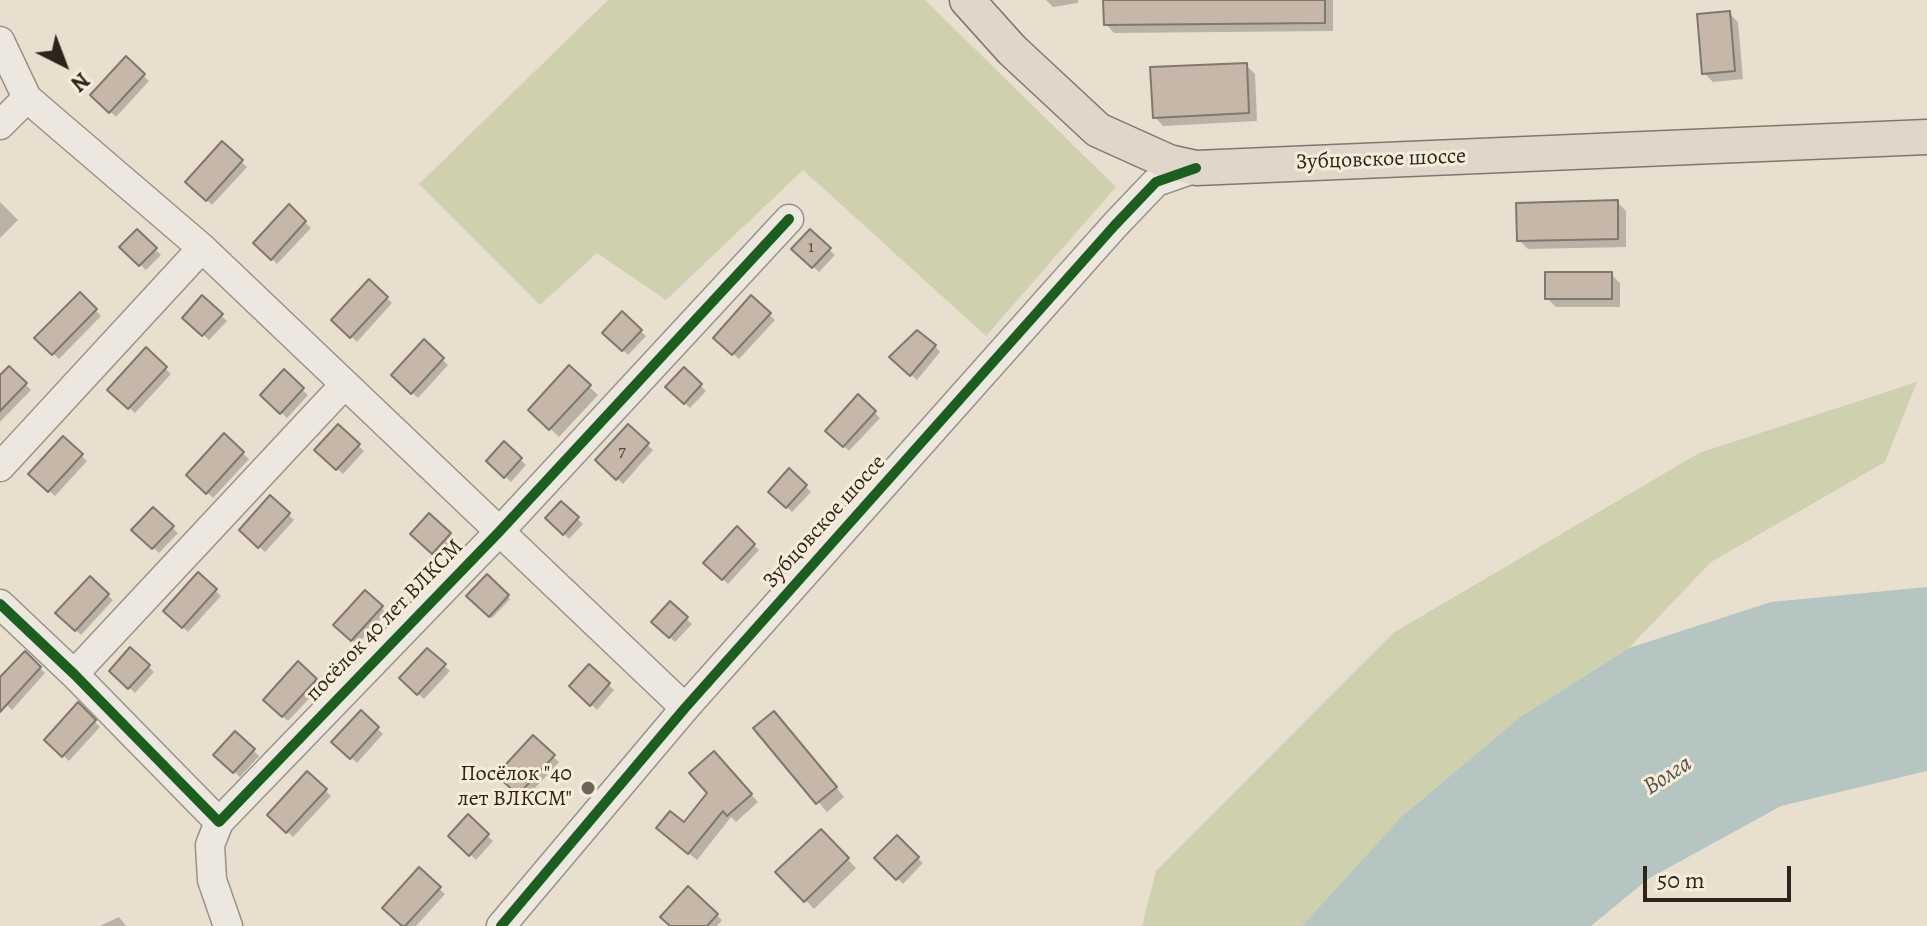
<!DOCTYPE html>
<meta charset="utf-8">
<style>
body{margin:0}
#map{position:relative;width:1927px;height:926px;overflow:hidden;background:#e9dfce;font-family:Alegreya,serif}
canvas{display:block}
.north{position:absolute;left:24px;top:24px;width:80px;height:80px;-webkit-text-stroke:6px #f8ecd8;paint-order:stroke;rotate:138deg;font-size:22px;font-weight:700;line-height:32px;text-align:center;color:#2d241b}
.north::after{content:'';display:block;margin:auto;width:28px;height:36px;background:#2d241b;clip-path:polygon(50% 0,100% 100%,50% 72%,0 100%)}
.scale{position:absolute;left:1643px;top:866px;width:148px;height:36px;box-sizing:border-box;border:4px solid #2d241b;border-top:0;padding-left:10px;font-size:24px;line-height:28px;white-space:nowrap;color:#2d241b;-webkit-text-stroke:6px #f8ecd8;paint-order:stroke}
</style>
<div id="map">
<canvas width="1927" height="926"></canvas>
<div class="north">N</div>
<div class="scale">50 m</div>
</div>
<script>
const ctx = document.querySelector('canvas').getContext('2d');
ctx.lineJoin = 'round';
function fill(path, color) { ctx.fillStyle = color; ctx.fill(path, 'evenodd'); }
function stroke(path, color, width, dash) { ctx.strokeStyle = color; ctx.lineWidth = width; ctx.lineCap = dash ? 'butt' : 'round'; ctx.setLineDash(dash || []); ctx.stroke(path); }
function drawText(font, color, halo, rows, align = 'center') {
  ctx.font = font + ' Alegreya,serif'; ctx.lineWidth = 6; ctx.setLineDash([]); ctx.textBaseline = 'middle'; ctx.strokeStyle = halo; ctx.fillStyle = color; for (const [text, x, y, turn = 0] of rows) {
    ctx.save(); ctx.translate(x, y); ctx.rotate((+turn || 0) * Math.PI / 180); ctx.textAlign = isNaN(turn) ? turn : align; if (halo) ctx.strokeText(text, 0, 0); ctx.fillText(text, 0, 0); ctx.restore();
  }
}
fill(new Path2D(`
 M608,0H925L1116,187L986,336L803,170L666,300L597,253L540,305L419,184Z
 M1917,382L1885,462L1711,562L1629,648L1520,717L1401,817L1302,926H1142L1156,871L1393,633L1699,453Z`), '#cfd0ae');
fill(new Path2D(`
 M1927,587V771L1781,806L1648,879L1591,926H1302L1401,817L1520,717L1629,648L1771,602Z`), '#b5c6c2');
fill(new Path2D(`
 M1046,0H1078V3L1053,7Z
 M1105,0H1333V31L1114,33L1106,24Z
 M1729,13L1738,22L1743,79L1713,82L1704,73Z
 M126,59L149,81L116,117L93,95Z
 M1246,65L1255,74L1257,121L1163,126L1155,117Z
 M222,144L247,167L212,205L188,182Z
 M0,202L18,220L0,238Z
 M1617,202L1626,211V247L1528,249L1519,240Z
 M289,207L311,228L277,264L256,243Z
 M137,232L161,255L146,270L122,247Z
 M810,232L835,255L819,272L794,249Z
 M1611,274L1620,283V307H1556L1547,298Z
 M369,282L392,303L357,342L334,320Z
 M80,294L101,316L59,359L37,338Z
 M202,298L227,321L209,340L184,318Z
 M751,298L775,320L739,359L715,338Z
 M622,314L646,336L628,355L605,333Z
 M424,342L448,365L418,398L394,375Z
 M935,346L940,352L917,380L892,357Z
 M146,350L171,374L135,413L109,390Z
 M569,368L598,395L559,437L531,410Z
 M10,369L31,390L0,422V378Z
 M684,369L706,391L690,408L668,387Z
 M284,372L308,395L287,418L263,395Z
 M858,397L880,418L849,451L828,431Z
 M338,427L364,451L343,474L317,450Z
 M628,427L653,450L623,484L598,460Z
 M224,436L249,459L213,498L188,474Z
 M63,438L87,461L55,496L31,474Z
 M504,444L526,465L511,482L488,461Z
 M790,471L811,492L792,512L770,492Z
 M270,498L294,520L265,552L242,530Z
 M561,504L583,524L569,539L548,518Z
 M153,510L178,533L159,553L134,530Z
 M429,516L455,540L439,558L413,534Z
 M737,529L759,550L728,584L706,563Z
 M199,575L221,596L188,632L166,610Z
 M487,577L510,599L492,618L469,596Z
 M90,579L113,600L81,635L58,613Z
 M365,593L387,613L357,645L336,625Z
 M671,604L692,624L675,642L654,622Z
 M130,650L154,672L135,693L112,671Z
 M427,650L450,671L424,699L402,678Z
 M25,653L45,673L12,710L0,699V680Z
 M298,664L321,686L288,721L265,700Z
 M589,667L614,690L597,710L571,686Z
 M78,705L100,727L69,761L46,739Z
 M361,713L383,734L357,763L334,742Z
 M782,722L844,797L827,812L756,729Z
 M235,733L259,756L240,777L216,755Z
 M533,738L559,762L525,799L499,775Z
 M721,761L758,802L736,822L731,817L697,860L667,836L684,824L709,793Z
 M307,774L331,796L293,837L269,815Z
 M468,817L493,841L476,860L451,836Z
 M821,831L856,868L814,909L778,872Z
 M897,838L923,863L903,884L877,858Z
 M419,870L445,894L416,926H404Z
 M688,889L722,920L717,926H672Z
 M119,917L126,926H100Z`), '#0003');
const building = new Path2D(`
 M1103,0H1325V23L1104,25Z
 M1730,11L1735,71L1702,74L1697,14Z
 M126,56L145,74L109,113L90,95Z
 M1247,63L1249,113L1153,118L1150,67Z
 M222,141L243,160L206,201L185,182Z
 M1618,200V239L1517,241L1516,203Z
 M289,204L306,221L271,260L253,243Z
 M137,229L157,248L139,266L119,247Z
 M810,229L831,248L812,268L791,249Z
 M1545,272H1612V299H1545Z
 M369,279L388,297L350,338L331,320Z
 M80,292L97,309L52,355L34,338Z
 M202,295L223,314L202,336L182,318Z
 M751,295L771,313L732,355L713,338Z
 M622,311L642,330L622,351L602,333Z
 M917,330L936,345L910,376L889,357Z
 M424,339L444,358L411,394L391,375Z
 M146,347L167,367L128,409L107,390Z
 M569,365L591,385L549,430L528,410Z
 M9,366L27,383L0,411V375Z
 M684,367L702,384L684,404L665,387Z
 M284,369L304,388L280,414L260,395Z
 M858,394L876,411L843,447L825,431Z
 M338,424L360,444L336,470L314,450Z
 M628,424L649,443L616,480L595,460Z
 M224,433L244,452L206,494L186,475Z
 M63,436L83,454L48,492L28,474Z
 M504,441L522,458L504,478L486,461Z
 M789,468L807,485L786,508L768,492Z
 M270,495L290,513L258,548L239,530Z
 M561,501L579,517L563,535L545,518Z
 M153,507L174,526L152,549L131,530Z
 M429,513L451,533L432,554L410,534Z
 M737,526L755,544L722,580L703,563Z
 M198,572L217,589L182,628L163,611Z
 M487,574L509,595L489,617L466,596Z
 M90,576L109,594L75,631L55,613Z
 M365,590L383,606L351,641L333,625Z
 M670,601L688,617L669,638L651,622Z
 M130,647L150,665L128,689L109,671Z
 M427,648L446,664L417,695L399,678Z
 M25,651L41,667L0,712V677Z
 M298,661L317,679L282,717L263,700Z
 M589,664L610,683L590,706L569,686Z
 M78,702L96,720L62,757L44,740Z
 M361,710L379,727L350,759L331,742Z
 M774,711L837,787L816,804L753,728Z
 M235,731L255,749L233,773L213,755Z
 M533,735L555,755L518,795L496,775Z
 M714,751L752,794L727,816L723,811L688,854L656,828L670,811L684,822L707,793L689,773Z
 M307,771L327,789L286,833L267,815Z
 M468,814L489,834L469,856L448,836Z
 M821,829L849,858L804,902L775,872Z
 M897,835L919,857L896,880L874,858Z
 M419,867L441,887L405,926H402L382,908Z
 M688,886L718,914L707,926H670L660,917Z`);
fill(building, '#c7b7a8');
stroke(building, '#7e786f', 2);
const minor = new Path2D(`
 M0,41L27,98L202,248L685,708
 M0,125L27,98
 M0,467L202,248
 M0,604L74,674L219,822L499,532L789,219
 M74,674L345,384
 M219,822L210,845L212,880L228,926
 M501,926L685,708L1115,225L1156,182L1196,168`);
const major = new Path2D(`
 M967,0L1012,50L1098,130L1169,162L1196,168L1927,137`);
stroke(minor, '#999287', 31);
stroke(major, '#7e786f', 37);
stroke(minor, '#ede8df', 28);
stroke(major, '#e0d7ca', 34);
stroke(new Path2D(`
 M0,604L74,674L219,822L499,532L789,219
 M501,926L685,708L1115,225L1156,182L1196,168`), '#1b5e20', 10);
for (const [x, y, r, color] of [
 [588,788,8,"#6f655a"]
]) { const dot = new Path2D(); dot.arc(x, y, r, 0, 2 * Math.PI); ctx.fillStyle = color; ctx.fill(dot); stroke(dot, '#f8ecd8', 3); }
drawText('18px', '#54493e', null, [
 ["1",811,248],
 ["7",622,452]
]);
drawText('22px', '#2d241b', '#f8ecd8', [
 ["Зубцовское шоссе",1381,160,-2],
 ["Зубцовское шоссе",825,522,-48],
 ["посёлок 40 лет ВЛКСМ",385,621,-46]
]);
drawText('22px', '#2d241b', '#f8ecd8', [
 ["Посёлок \"40",572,775],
 ["лет ВЛКСМ\"",572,800]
], 'right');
drawText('italic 24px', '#4f524c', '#f8ecd8', [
 ["Волга",1668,776,-33]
]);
</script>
